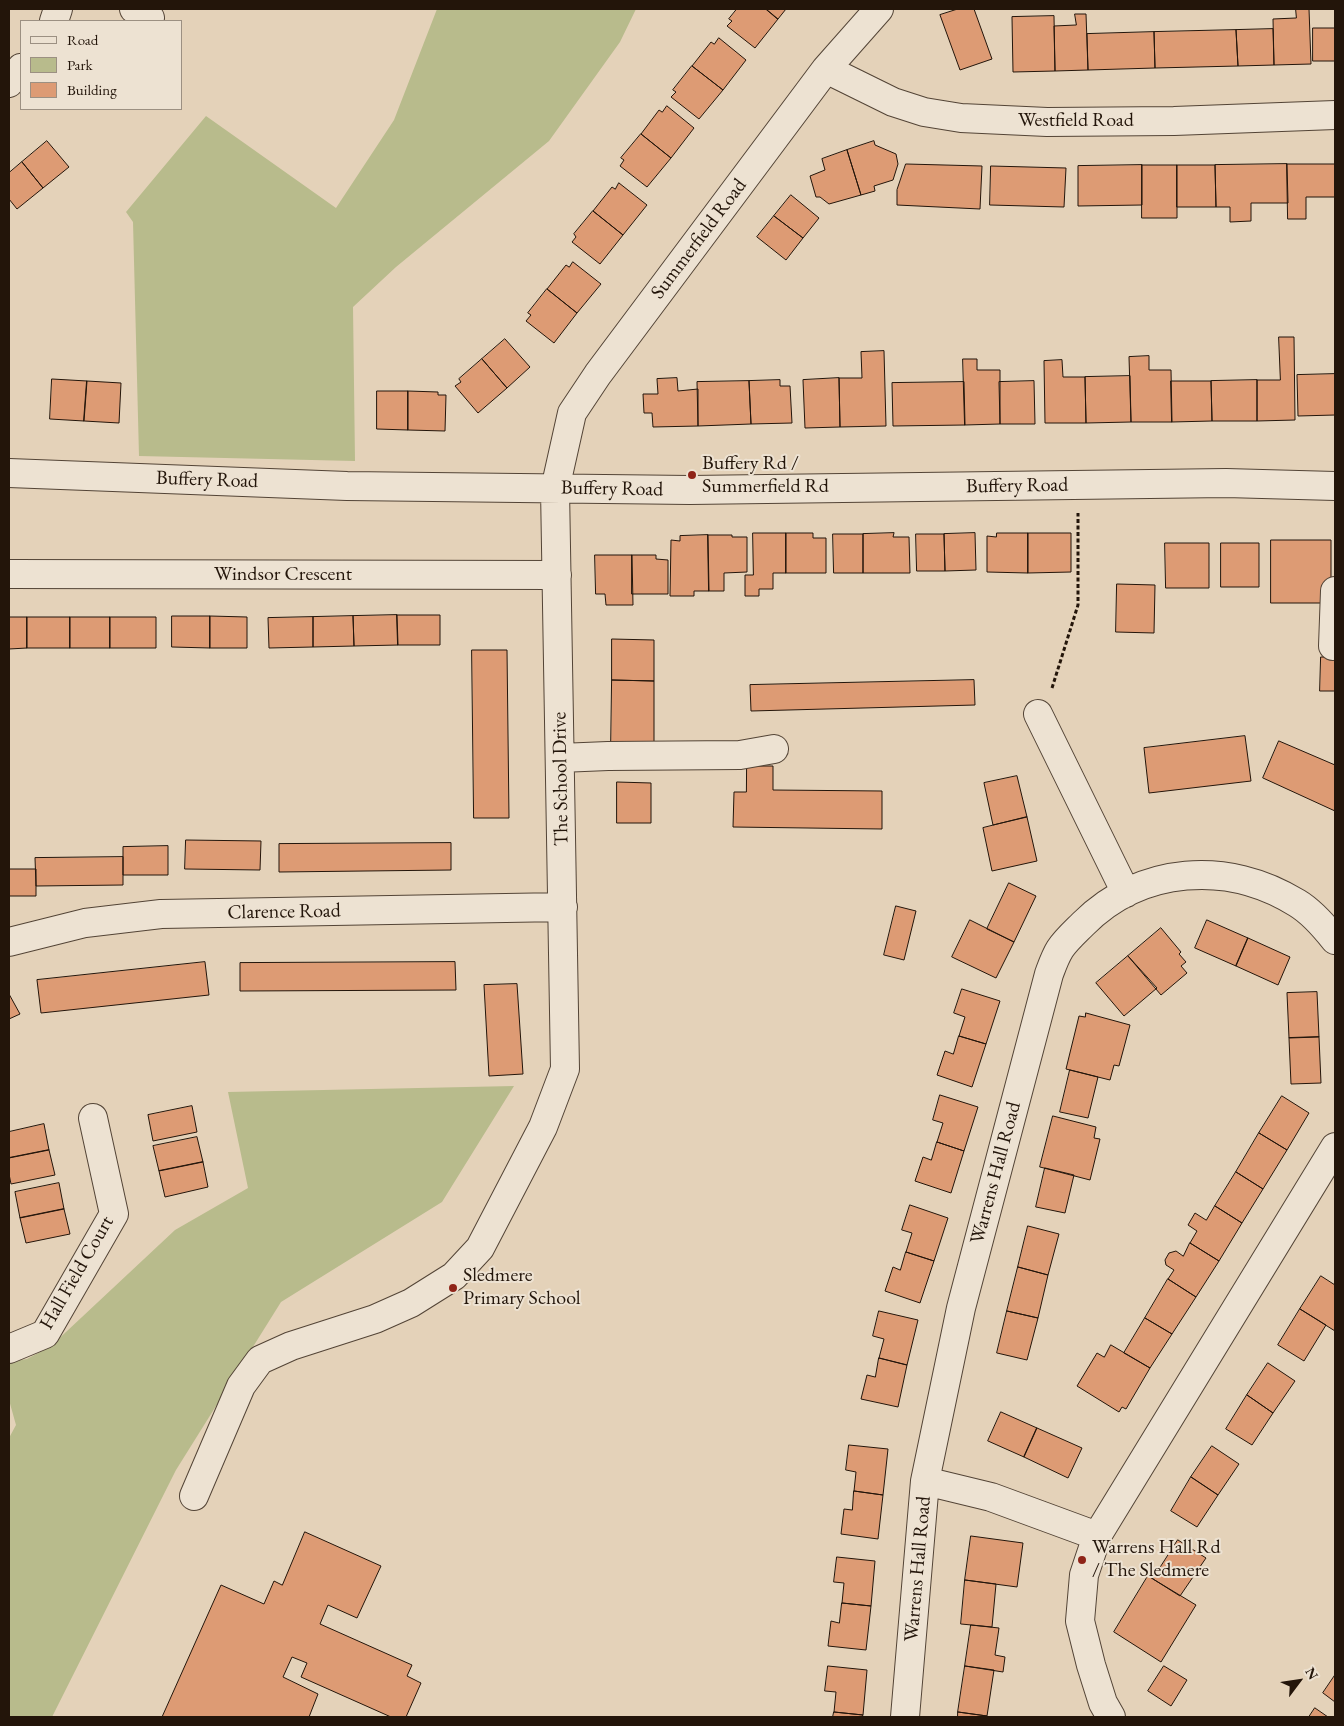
<!DOCTYPE html>
<style>
body{margin:0}
#map{position:relative;width:1344px;height:1726px;overflow:hidden;background:#e4d2b9;font-family:"EB Garamond",serif}
canvas{display:block}
.frame{position:absolute;inset:0;border:10px solid #23150a;pointer-events:none}
.legend{position:absolute;left:20px;top:20px;width:162px;height:90px;box-sizing:border-box;background:#ede2d2;border:1px solid #9c9082;margin:0;padding:6px 9px;list-style:none;font-size:15px;color:#23150a}
.legend li{display:flex;align-items:center;gap:10px;height:25px}
.legend b{width:25px;border:1px solid #9c9082}
.north{position:absolute;left:1274px;top:1656px;width:50px;height:50px;-webkit-text-stroke:4px #ede2d2;paint-order:stroke;rotate:59deg;font-size:14px;font-weight:700;line-height:20px;text-align:center;color:#23150a}
.north::after{content:'';display:block;margin:auto;width:18px;height:22px;background:#23150a;clip-path:polygon(50% 0,100% 100%,50% 72%,0 100%)}
</style>
<div id="map">
<canvas width="1344" height="1726"></canvas>
<div class="frame"></div>
<ul class="legend">
<li><b style="height:6px;background:#ede2d2"></b>Road</li>
<li><b style="height:14px;background:#b8bb8c"></b>Park</li>
<li><b style="height:14px;background:#dd9b74"></b>Building</li>
</ul>
<div class="north">N</div>
</div>
<script>
const ctx = document.querySelector('canvas').getContext('2d');
ctx.lineJoin = 'round';
function fill(path, color) { ctx.fillStyle = color; ctx.fill(path, 'evenodd'); }
function stroke(path, color, width, dash) { ctx.strokeStyle = color; ctx.lineWidth = width; ctx.lineCap = dash ? 'butt' : 'round'; ctx.setLineDash(dash || []); ctx.stroke(path); }
function drawText(font, color, halo, rows, align = 'center') {
  ctx.font = font + ' "EB Garamond",serif'; ctx.lineWidth = 4; ctx.setLineDash([]); ctx.textBaseline = 'middle'; ctx.strokeStyle = halo; ctx.fillStyle = color; for (const [text, x, y, turn = 0] of rows) {
    ctx.save(); ctx.translate(x, y); ctx.rotate((+turn || 0) * Math.PI / 180); ctx.textAlign = isNaN(turn) ? turn : align; if (halo) ctx.strokeText(text, 0, 0); ctx.fillText(text, 0, 0); ctx.restore();
  }
}
fill(new Path2D(`
 M437,9H636L620,42L549,141L396,267L353,307L355,461L139,456L133,222L126,212L206,116L336,208L394,120Z
 M514,1086L442,1202L281,1302L176,1470L52,1717H9V1438L16,1425L9,1400V1362L27,1359L51,1346L175,1230L248,1188L228,1092Z`), '#b8bb8c');
const building = new Path2D(`
 M737,9H766L778,19L755,48L727,26L732,21L729,19Z
 M766,9H786L778,19Z
 M958,9H974L992,59L960,70L940,15Z
 M1296,9H1309L1311,64L1274,65L1273,19L1296,18Z
 M1075,14H1086L1088,70L1055,71L1054,26L1076,25Z
 M1054,16L1055,71L1013,72L1012,17Z
 M1313,28H1335V61H1313Z
 M1273,29L1274,65L1238,66L1236,30Z
 M1236,30L1238,66L1155,68L1154,32Z
 M1154,32L1155,68L1088,70L1087,34Z
 M719,38L746,60L723,90L692,66L711,42L714,44Z
 M692,66L723,90L699,119L671,97L676,92L673,90Z
 M667,106L694,128L671,158L641,134L659,110L662,112Z
 M641,134L671,158L647,187L620,166L624,160L621,158Z
 M47,141L69,167L43,188L22,162Z
 M874,141L875,145L896,154L898,164L893,180L874,186L875,191L861,195L847,150Z
 M847,150L861,195L829,204L820,197H816L810,176L825,170L822,159Z
 M22,162L43,188L17,209L9,199V173Z
 M906,164L982,166L980,209L897,205V190Z
 M1287,164H1335V197H1306V219H1288Z
 M1287,164L1288,203H1251V221L1230,222V207H1216L1215,165Z
 M1142,165V205L1078,206V166Z
 M1142,165H1177V218H1142Z
 M1177,165H1215L1216,207H1177Z
 M991,166L1066,168L1064,207L990,205Z
 M619,183L647,205L623,235L593,211L612,187L615,189Z
 M791,195L819,218L803,238L774,216Z
 M593,211L623,235L600,264L572,242L576,237L574,234Z
 M774,216L803,238L786,260L757,237Z
 M573,262L601,284L577,313L547,289L566,265L569,267Z
 M547,289L577,313L554,343L526,321L531,315L528,313Z
 M1279,337H1294L1295,420L1257,421V380H1280Z
 M505,339L530,367L507,388L482,359Z
 M884,351L886,426L840,427L839,378H862L861,352Z
 M1149,356V370H1171L1172,422H1131L1129,357Z
 M482,359L507,388L478,413L455,386L461,382L459,379Z
 M963,359H977V370H1000V424L965,425Z
 M1062,360L1063,377H1085L1086,423H1045L1044,361Z
 M1335,374V415L1298,416L1297,375Z
 M1130,376L1131,422L1086,423L1085,377Z
 M677,378L678,391L698,389V426L653,427L652,413H644L643,394H658L657,379Z
 M839,378L840,427L805,428L803,380Z
 M52,379L87,381L84,421L50,419Z
 M780,380V386H790L792,423L751,424L749,381Z
 M1257,380V421H1212L1211,381Z
 M87,381L121,383L119,423L84,421Z
 M749,381L751,424L698,426L697,382Z
 M1034,381L1035,424H1000L999,382Z
 M1171,381H1211L1212,421L1172,422Z
 M964,382L965,425L893,426L892,383Z
 M377,391H408V430L377,429Z
 M408,391L438,392V395H446L445,431L408,430Z
 M753,533H786V573H773V589H759V596H745V575H753Z
 M786,533H813V538H826V573H786Z
 M894,533L893,537H909L910,573H863V534Z
 M975,533L976,570L945,571L944,534Z
 M997,533H1028V573L987,572V536L996,537Z
 M1028,533H1071V572L1028,573Z
 M833,534H863V573H834Z
 M916,534H944L945,571H917Z
 M708,535H732V537H747V572L724,573V591H709Z
 M708,535L709,591H694V596H670L671,540L680,541V536Z
 M1271,540H1331V603H1271Z
 M1165,543H1209V588H1166Z
 M1221,543H1259V587H1221Z
 M595,555H632L633,605H606L605,594H596Z
 M632,555H656V559L668,560V594H632Z
 M1117,584L1155,585L1154,633L1116,632Z
 M397,615H440V645H398Z
 M397,615L398,645L354,646L353,616Z
 M172,616H210V648L172,647Z
 M210,616L247,617V648H210Z
 M353,616L354,646L313,647V617Z
 M9,617H27V648L9,649Z
 M27,617H70V648H27Z
 M70,617H110V648H70Z
 M110,617H156V648H110Z
 M313,617V647L269,648L268,618Z
 M612,639L654,640V681L612,680Z
 M472,650H507L509,818H474Z
 M1321,657H1335V691H1320Z
 M612,680L654,681V749H611Z
 M974,680L975,705L751,711L750,685Z
 M1245,736L1251,781L1149,793L1144,748Z
 M1279,741L1335,765V811L1263,778Z
 M747,766H773V790L882,791V829L733,827L734,792H746Z
 M1017,776L1027,817L993,825L984,783Z
 M617,782L651,783V823H617Z
 M1027,817L1037,861L992,871L983,828Z
 M186,840L261,841L260,870L185,869Z
 M451,843V870L279,872V844Z
 M168,846V875H123V847Z
 M123,857V885L36,886L35,858Z
 M9,869H36V896H9Z
 M1009,883L1036,896L1014,942L987,929Z
 M896,906L916,911L904,960L884,955Z
 M970,920L1014,942L996,978L952,957Z
 M1207,920L1248,938L1236,966L1195,948Z
 M1161,928L1181,952L1179,954L1186,962L1181,966L1187,973L1161,995L1128,956Z
 M1248,938L1290,957L1278,985L1236,966Z
 M1128,956L1157,988L1124,1016L1096,983Z
 M205,962L209,995L41,1013L37,980Z
 M455,962L456,990L240,991V963Z
 M517,984L523,1074L489,1076L484,985Z
 M962,989L1000,1001L986,1044L959,1036L965,1017L954,1013Z
 M1317,992L1319,1037L1289,1038L1287,993Z
 M9,994L20,1014L9,1019Z
 M1086,1013L1130,1025L1119,1066L1114,1065L1110,1080L1066,1069L1079,1016L1085,1017Z
 M959,1036L986,1044L972,1087L937,1075L945,1051L953,1054Z
 M1319,1037L1321,1083L1291,1084L1289,1038Z
 M1070,1070L1098,1077L1088,1118L1060,1112Z
 M940,1095L978,1107L964,1151L937,1142L943,1123L933,1120Z
 M1282,1096L1309,1113L1287,1150L1259,1133Z
 M192,1106L197,1132L153,1141L148,1115Z
 M1053,1116L1096,1127L1094,1138L1100,1139L1090,1180L1040,1167Z
 M44,1124L49,1150L9,1158V1132Z
 M1259,1133L1287,1150L1263,1189L1236,1172Z
 M197,1137L203,1162L159,1171L153,1146Z
 M937,1142L964,1151L951,1193L915,1181L923,1157L931,1160Z
 M49,1150L55,1175L11,1184L9,1174V1158Z
 M203,1162L208,1187L165,1197L159,1171Z
 M1045,1168L1074,1175L1065,1213L1036,1207Z
 M1236,1172L1263,1189L1242,1223L1215,1206Z
 M59,1183L64,1209L20,1218L15,1192Z
 M910,1205L948,1218L934,1261L906,1252L912,1233L902,1230Z
 M1215,1206L1242,1223L1219,1261L1190,1243L1197,1231L1188,1225L1195,1213L1206,1220Z
 M64,1209L70,1234L26,1243L20,1218Z
 M1028,1226L1059,1234L1048,1275L1018,1267Z
 M1190,1243L1219,1261L1196,1297L1168,1279L1174,1270L1166,1265L1165,1260L1169,1253L1176,1251L1183,1256Z
 M906,1252L934,1261L920,1303L885,1291L893,1267L900,1270Z
 M1018,1267L1048,1275L1038,1318L1007,1311Z
 M1321,1276L1335,1285V1331L1300,1309Z
 M1168,1279L1196,1297L1172,1334L1145,1318Z
 M1300,1309L1326,1325L1304,1361L1278,1345Z
 M879,1311L918,1320L907,1365L879,1358L884,1339L873,1336Z
 M1007,1311L1038,1318L1027,1360L997,1353Z
 M1145,1318L1172,1334L1150,1368L1124,1353Z
 M1111,1345L1150,1368L1126,1409L1122,1407L1119,1412L1077,1386L1097,1353L1104,1357Z
 M879,1358L907,1365L898,1407L861,1399L867,1375L875,1377Z
 M1268,1363L1295,1381L1273,1413L1247,1395Z
 M1247,1395L1273,1413L1252,1445L1226,1429Z
 M1001,1412L1037,1428L1024,1457L988,1441Z
 M1037,1428L1082,1448L1068,1478L1024,1457Z
 M849,1445L888,1449L883,1495L854,1491L856,1472L846,1470Z
 M1212,1446L1239,1464L1218,1495L1191,1477Z
 M1191,1477L1218,1495L1197,1527L1171,1511Z
 M854,1491L883,1495L878,1539L841,1534L844,1509L852,1510Z
 M305,1532L381,1566L357,1618L328,1605L320,1624L412,1665L407,1676L421,1683L406,1717H391L301,1677L307,1663L292,1657L283,1677L318,1694L309,1717H162L221,1585L264,1604L274,1581L282,1585Z
 M971,1536L1023,1543L1017,1587L965,1580Z
 M1178,1540L1206,1558L1180,1596L1153,1579Z
 M837,1557L875,1561L871,1606L842,1603L844,1583L834,1582Z
 M1148,1576L1196,1605L1161,1662L1114,1632Z
 M965,1580L996,1584L992,1627L961,1624Z
 M842,1603L871,1606L866,1650L828,1646L831,1621L839,1623Z
 M971,1625L999,1628L995,1655L1005,1657L1003,1672L965,1666Z
 M828,1666L867,1670L863,1715L834,1712L836,1692L825,1691Z
 M965,1666L994,1670L987,1716L958,1712Z
 M1164,1666L1187,1680L1171,1706L1148,1691Z
 M1335,1675V1702L1323,1693Z
 M1315,1708L1328,1717H1309Z
 M834,1712L863,1715L862,1717H833Z
 M958,1712L987,1716V1717H958Z`);
fill(building, '#dd9b74');
stroke(building, '#23150a', 1);
const minor = new Path2D(`
 M134,9L150,18
 M54,21L58,9
 M826,69L893,102L924,112L961,118L1047,122L1174,121L1335,115
 M9,83L21,68
 M9,473L347,486L690,490L1226,483L1335,486
 M9,574L557,575
 M1333,646L1335,591
 M1038,714L1126,893
 M560,758L608,756L740,755L774,749
 M9,942L85,923L161,914L563,907
 M9,1349L45,1334L114,1214L93,1118
 M925,1481L991,1497L1097,1536
 M194,1496L241,1386L260,1360L291,1346L375,1319L411,1303L454,1276L480,1248L543,1127L565,1069L555,489L572,413L598,374L826,69L879,9
 M905,1717L925,1481L961,1308L1049,974C1052,966 1055,957 1060,949C1066,940 1075,932 1083,924C1141,866 1228,860 1297,903C1312,912 1324,926 1335,940
 M1111,1717L1103,1703L1091,1665L1080,1621L1084,1575L1097,1536L1335,1147`);
stroke(minor, '#534436', 30);
stroke(new Path2D(`
 M1052,688L1078,605V513`), '#23150a', 3, [4, 2.5]);
stroke(minor, '#ede2d2', 28);
for (const [x, y, r, color] of [
 [692,475,5,"#8f2418"],
 [453,1288,5,"#8f2418"],
 [1082,1560,5,"#8f2418"]
]) { const dot = new Path2D(); dot.arc(x, y, r, 0, 2 * Math.PI); ctx.fillStyle = color; ctx.fill(dot); stroke(dot, '#ede2d2', 2); }
drawText('20px', '#23150a', '#ede2d2', [
 ["Westfield Road",1076,121],
 ["Summerfield Road",699,239,-53],
 ["Buffery Road",207,480,2],
 ["Buffery Road",1017,486,-1],
 ["Buffery Road",612,489,1],
 ["Windsor Crescent",283,575],
 ["The School Drive",561,779,-91],
 ["Clarence Road",284,912,-1],
 ["Warrens Hall Road",996,1173,-75],
 ["Hall Field Court",77,1273,-60],
 ["Warrens Hall Road",918,1569,-85]
]);
drawText('20px', '#23150a', '#ede2d2', [
 ["Buffery Rd /",702,464],
 ["Summerfield Rd",702,487],
 ["Sledmere",463,1276],
 ["Primary School",463,1299],
 ["Warrens Hall Rd",1092,1548],
 ["/ The Sledmere",1092,1571]
], 'left');
</script>
